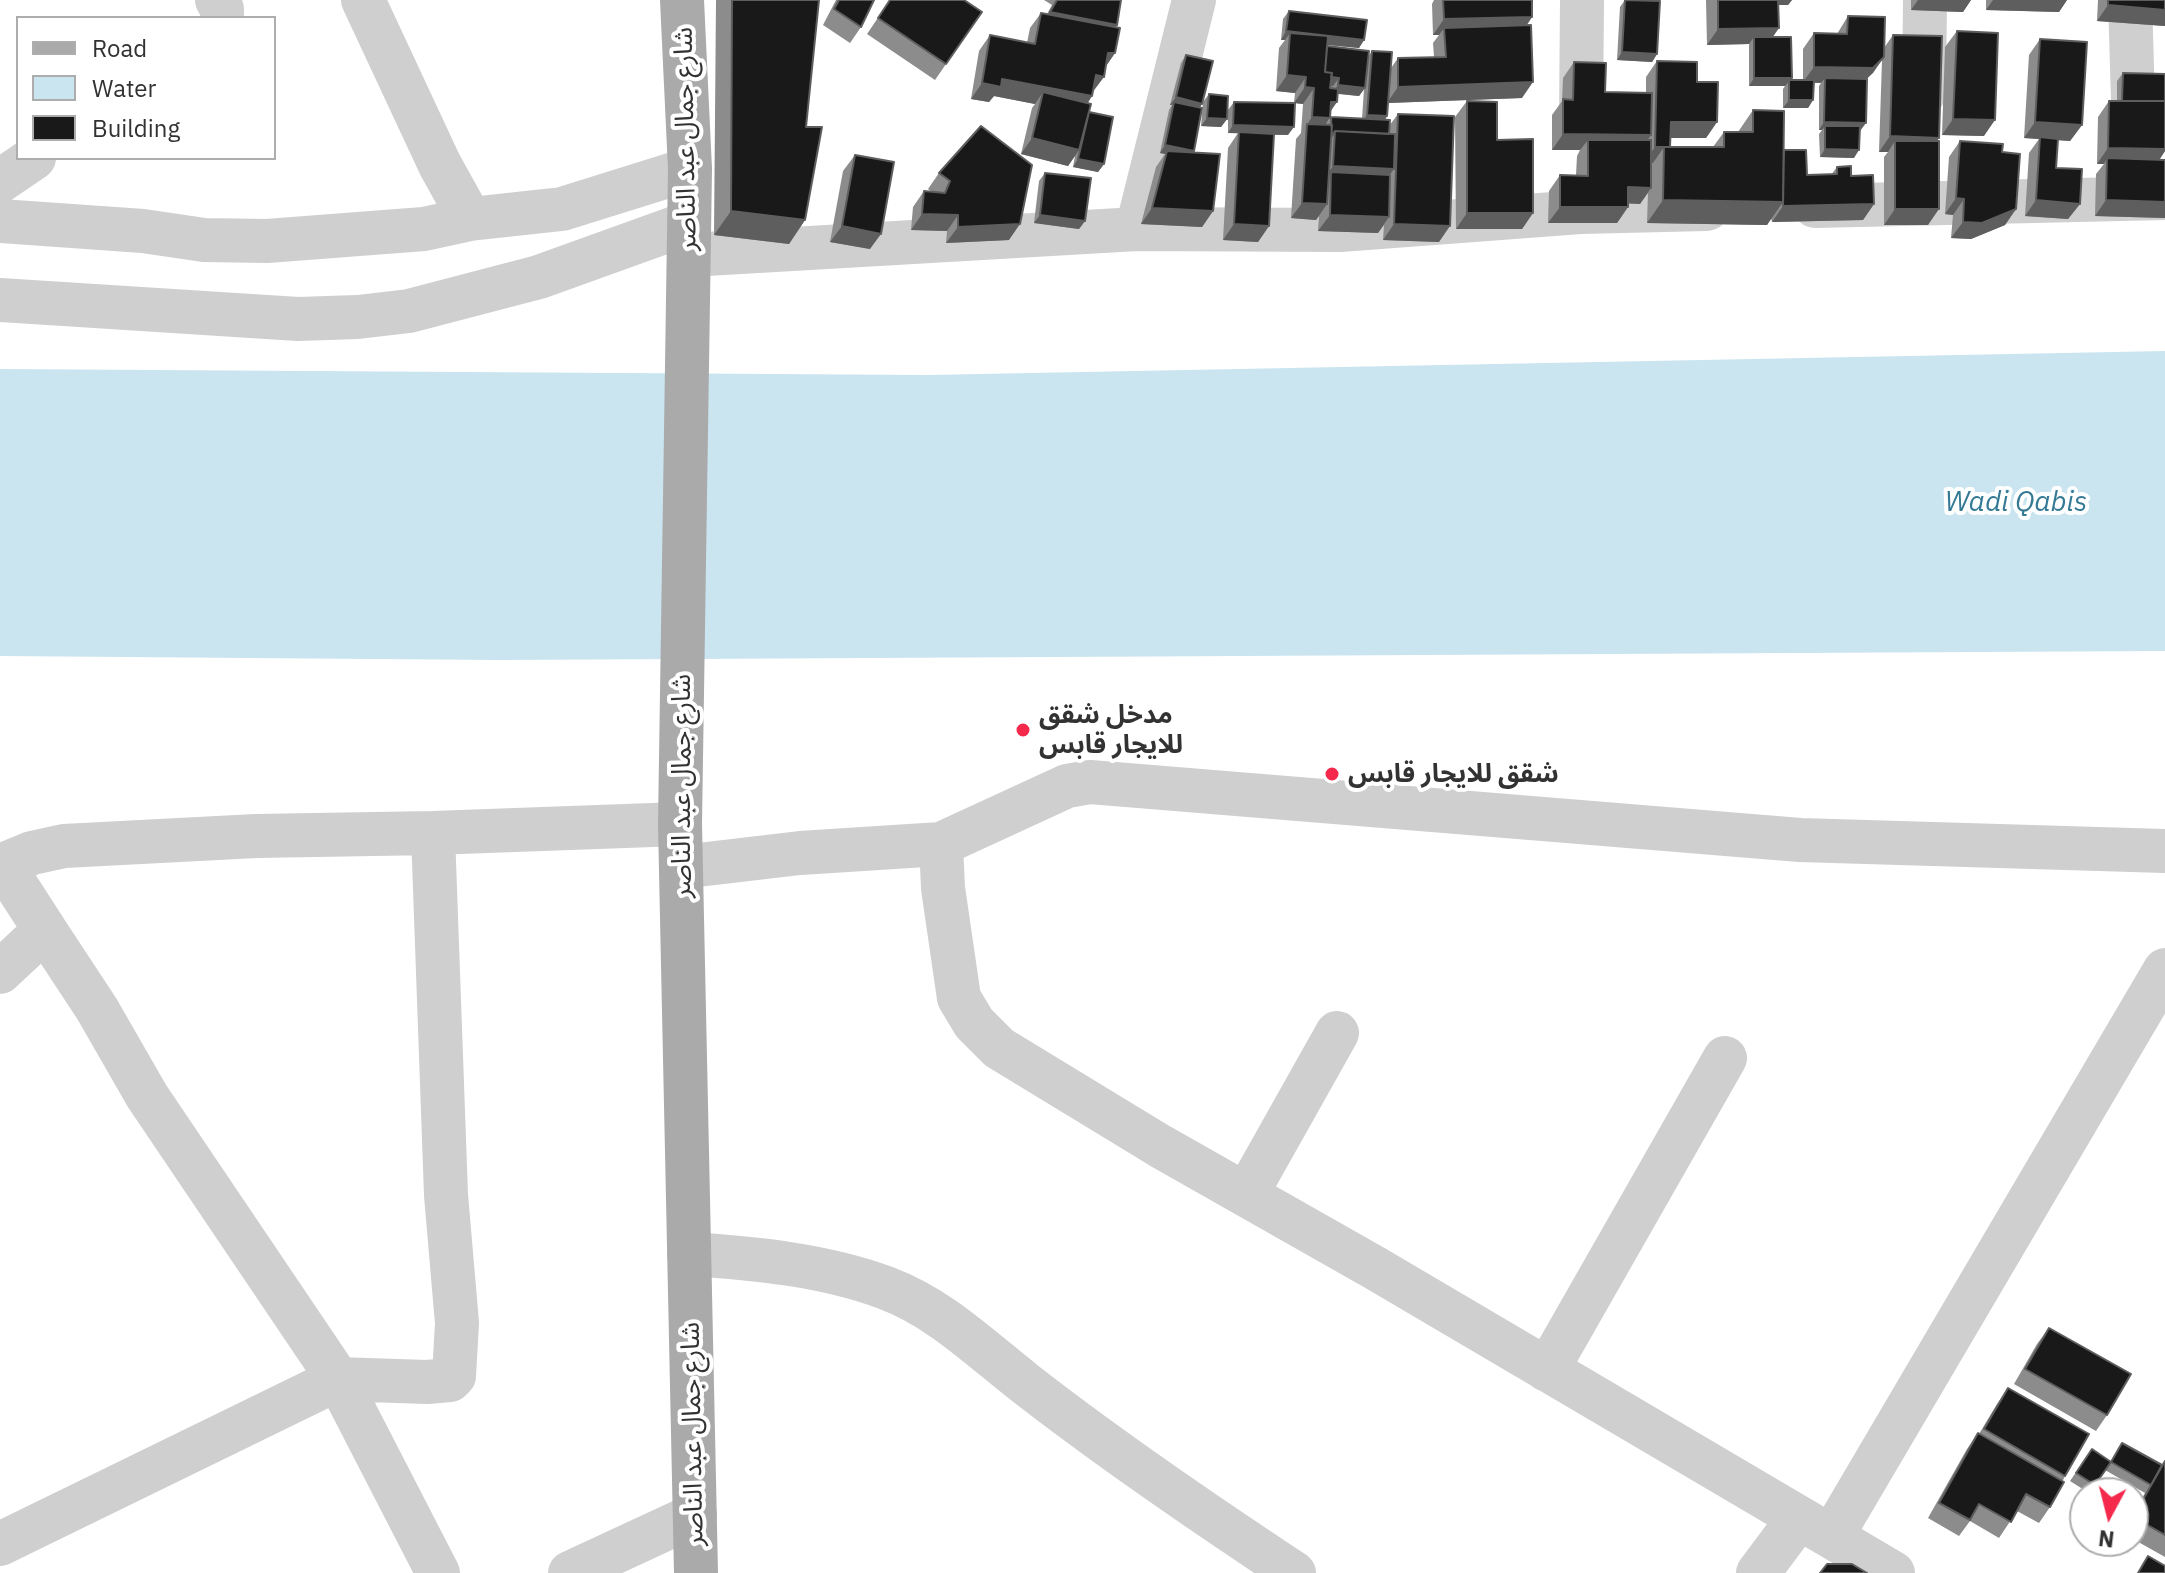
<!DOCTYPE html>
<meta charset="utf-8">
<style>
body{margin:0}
#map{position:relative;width:2165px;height:1573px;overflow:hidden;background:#fff;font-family:"IBM Plex Sans",sans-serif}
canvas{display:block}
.legend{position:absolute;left:16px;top:16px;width:260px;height:144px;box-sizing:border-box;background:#fff;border:2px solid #adadad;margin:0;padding:10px 14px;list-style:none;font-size:24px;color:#323232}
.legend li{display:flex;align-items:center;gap:16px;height:40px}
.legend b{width:40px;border:2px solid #adadad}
.north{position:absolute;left:2069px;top:1477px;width:80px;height:80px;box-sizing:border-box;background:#fff;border:2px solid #adadad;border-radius:50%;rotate:187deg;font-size:22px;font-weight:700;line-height:32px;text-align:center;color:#323232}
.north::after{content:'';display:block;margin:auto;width:28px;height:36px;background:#f4294c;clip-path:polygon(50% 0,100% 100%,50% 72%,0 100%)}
</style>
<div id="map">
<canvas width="2165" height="1573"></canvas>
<ul class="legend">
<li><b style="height:10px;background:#aaa"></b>Road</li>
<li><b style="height:22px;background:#cae5f0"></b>Water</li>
<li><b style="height:22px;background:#191919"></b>Building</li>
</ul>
<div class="north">N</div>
</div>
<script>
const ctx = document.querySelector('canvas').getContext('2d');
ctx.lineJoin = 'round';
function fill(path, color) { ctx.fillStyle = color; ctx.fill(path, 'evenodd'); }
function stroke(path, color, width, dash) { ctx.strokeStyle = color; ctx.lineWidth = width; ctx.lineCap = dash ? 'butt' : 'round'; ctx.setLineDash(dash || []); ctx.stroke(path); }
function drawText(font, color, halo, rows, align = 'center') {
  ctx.font = font + ' "IBM Plex Sans","Noto Sans Arabic",sans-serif'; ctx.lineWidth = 8; ctx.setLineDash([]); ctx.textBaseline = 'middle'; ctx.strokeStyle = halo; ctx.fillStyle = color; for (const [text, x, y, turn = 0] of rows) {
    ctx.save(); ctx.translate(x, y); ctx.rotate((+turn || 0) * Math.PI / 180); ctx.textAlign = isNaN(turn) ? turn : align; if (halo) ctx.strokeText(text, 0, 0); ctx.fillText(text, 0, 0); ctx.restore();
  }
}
fill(new Path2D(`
 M2165,351V651L500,660L0,656V369L928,375Z`), '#cae5f0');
stroke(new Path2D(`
 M217,0L222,9V18
 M363,0L440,165L470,219L562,209L690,169
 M2130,0L2134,133
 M1924,93L1925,0
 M1581,121L1582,0
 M0,181L34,158
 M1815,206L2165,198
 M0,221L143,231L204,240L267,241L424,229L470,219
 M1137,229L1194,0
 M689,255L1137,229L1340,230L1580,212L1707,209
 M0,300L298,319L358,317L409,311L539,277L689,223
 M941,844L1067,786L1090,782L1800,840L2165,851
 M0,866L32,853L64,846L256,836L433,833L680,824
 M681,867L800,853L941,844L943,888L959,998L974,1023L999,1048L1160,1146L1375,1268L1893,1573
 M45,930L97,1009L147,1096L338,1379L438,1573
 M0,972L45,930L3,865
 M1246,1195L1337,1033
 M689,1254C753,1258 825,1265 886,1288C940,1308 981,1349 1026,1384C1112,1451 1203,1513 1294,1573
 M1547,1370L1725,1058
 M1832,1536L2165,970
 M0,1544L338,1379L427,1382L450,1380L454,1376L457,1323L446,1195L433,833
 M570,1573L695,1515
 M1758,1573L1799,1518`), '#cfcfcf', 44);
stroke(new Path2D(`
 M682,0L690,169L680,824L696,1573`), '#aaa', 44);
fill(new Path2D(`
 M716,0H819L806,127L805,220L789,244L714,235Z
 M836,0H874L861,27L850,43L823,25Z
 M890,0L982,12L935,80L867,34Z
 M1044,0H1121L1117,25L1115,27V53L1106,66L1093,91L1092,96L1088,103L1104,164L1098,172L1073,167L1075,156L1068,166L1021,154L1032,108L1035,104L994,96L989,102L971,99L979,51L990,35L1027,43L1030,28L1041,13L1047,14L1052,5Z
 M1434,0H1532V17L1527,25L1522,98L1388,103L1387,116L1385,120L1389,126L1398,114L1439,242L1383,240L1384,225L1378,233L1318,231L1319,216L1316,220L1291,218L1296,139L1301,133L1303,104L1295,103L1288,135H1274L1269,226L1258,242L1223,240L1228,148L1238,133H1228V110L1234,102L1294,103L1295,93L1276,91L1279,48L1285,40H1281L1283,19L1289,11L1364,40L1359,48L1327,45V46L1368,57L1372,51L1391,68L1398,58L1434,57L1433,43L1439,35H1433L1432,4ZM1364,89L1362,119L1331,117L1325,125L1338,94L1359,96Z
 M1625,0H1642L1657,54L1652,62L1617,60L1620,7Z
 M1706,0H1792L1788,5H1778L1772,37L1790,80H1803V49L1814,33L1837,34L1848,16L1884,48L1893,35L1939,138L1936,141L1928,225H1884V157L1888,152H1879L1882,60L1867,79L1860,131L1854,158L1820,157L1819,134L1822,130H1819V86L1821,83H1814L1813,100L1808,108H1783V89L1785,86H1749V44L1707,45Z
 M1911,0H1971L1963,12L1911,10Z
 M1986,0H2067L2059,12L1986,10Z
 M2098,0H2165V26L2097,21Z
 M1957,31L1984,136L1942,135L1945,47Z
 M2040,39L2082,125L2070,141L2058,140L2056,168L2080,204L2068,219L2025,216L2029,153L2039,139L2024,138L2029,55Z
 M1186,55L1202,104L1200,107L1192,153L1213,211L1202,227L1141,224L1156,167L1165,154L1160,153L1169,110L1172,105H1170L1181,63Z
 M1657,61L1697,82L1717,122L1706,138H1670V147H1713L1724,132H1738L1753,110L1784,150L1807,175H1831L1837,167L1851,176L1874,204L1863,220L1772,222L1771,218L1767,225L1647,223L1648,193L1640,204L1628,203V207L1617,223H1548L1549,191L1560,175H1576L1577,156L1580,150H1552V115L1562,101L1563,78L1574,62L1605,92L1646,93V77Z
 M2123,73L2165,74V151L2159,159L2165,160V218L2095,216L2096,174L2104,164H2097L2098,117L2109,101H2117V81Z
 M1209,94L1227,119L1221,127L1201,126L1203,102Z
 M1467,101L1497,140L1533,213L1522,229H1456L1455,117Z
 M981,126L1009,240L946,243L947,231L911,230L913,207L924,191L932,192L928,189L939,173Z
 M1960,141L2002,152L2016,209L2005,225L1971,239L1951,238L1953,215L1945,214L1949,157Z
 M855,155L870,249L830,242L843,171Z
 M1045,173L1085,221L1079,229L1034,223L1039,181Z
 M2049,1328L2107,1415L2096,1431L2014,1384L2037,1344Z
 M2008,1388L2065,1476L2050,1507L2039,1523L2017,1511L1999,1538L1970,1521L1959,1536L1928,1518L1967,1449L1978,1433L1979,1434L1997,1404Z
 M2092,1449L2110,1461L2162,1465L2165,1461V1557L2133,1539V1513L2145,1493L2105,1470L2089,1493L2070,1481Z`), '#8c8c8c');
fill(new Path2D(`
 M1770,0H1792L1788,5H1766Z
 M1918,0H1971L1963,12L1911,10Z
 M1993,0H2067L2059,12L1986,10Z
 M2108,5L2165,10V26L2097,21Z
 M1050,12L1117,25L1106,41L1039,28Z
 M1532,17L1521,33L1444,28L1439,35H1433L1444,19Z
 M1779,28L1768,44L1754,37L1749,44L1707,45L1718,29Z
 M1286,31L1364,40L1359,48L1290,41V33L1285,40H1281Z
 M1622,52L1657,54L1652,62L1617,60Z
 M1108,53H1115L1104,69Z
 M1884,57L1873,73L1861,84L1825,78L1821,83L1803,82L1814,67Z
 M1096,75L1104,77L1092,93Z
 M1287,75L1306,77L1295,93L1276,91Z
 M1322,76L1339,78L1333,86L1317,84Z
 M1754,78H1792L1785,86H1749Z
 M1002,79L1092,96L1081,112L1043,92L1035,104L994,96L989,102L971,99L982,83Z
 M1533,82L1522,98L1387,103L1398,87Z
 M1338,85L1365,88L1359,96L1332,93Z
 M1305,87L1314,88L1303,104L1294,103Z
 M1176,97L1202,104L1197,112L1174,102L1172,105H1170Z
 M1789,100H1813L1808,108H1783Z
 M1331,102H1337L1326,118H1330L1319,134L1307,124L1301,133L1312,117Z
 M1367,115L1387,116L1382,125L1361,123Z
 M1207,118L1227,119L1221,127L1201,126Z
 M1953,119L1995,120L1984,136L1942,135Z
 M1671,122H1717L1706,138H1659Z
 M1824,122L1866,123L1860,131L1825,130V126L1822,130H1819Z
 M2035,122L2082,125L2070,141L2024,138Z
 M1233,125L1294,127L1288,135L1228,133Z
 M1563,134L1651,135L1640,151L1588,140L1580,150H1552Z
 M1890,136L1939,138L1928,154L1895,141L1888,152H1879Z
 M1032,138L1079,150L1068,166L1021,154Z
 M1165,145L1194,151L1188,159L1167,151L1165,154L1160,153Z
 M1655,147H1664L1653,163L1644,162Z
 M2108,148L2165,149V151L2156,165L2107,158L2104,164H2097Z
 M1825,149L1859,150L1854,158L1820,157Z
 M1078,159L1104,164L1098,172L1073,167Z
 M1333,166L1394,169L1382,185L1331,172L1324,182H1322Z
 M1628,187L1651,188L1640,204L1617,203Z
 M1956,198L1964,199L1953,215L1945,214Z
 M1663,200L1783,202L1767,225L1647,223Z
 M2036,200L2080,204L2068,219L2025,216Z
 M2106,200L2165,202V218L2095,216Z
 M1302,203L1327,204L1316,220L1291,218Z
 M1874,204L1863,220L1772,222L1783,206Z
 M1560,207H1628L1617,223H1548Z
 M1152,208L1213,211L1202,227L1141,224Z
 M1895,209H1939L1928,225H1884Z
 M2016,209L2005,225L1971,239L1951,238L1963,222Z
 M731,211L805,220L789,244L714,235Z
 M1467,213H1533L1522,229H1456Z
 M922,214L958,215L947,231L911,230Z
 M1040,215L1085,221L1079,229L1034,223Z
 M1330,215L1389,217L1378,233L1318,231Z
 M1020,224L1009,240L946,243L958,227Z
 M1234,224L1269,226L1258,242L1223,240Z
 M1394,224L1450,226L1439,242L1383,240Z
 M842,226L881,234L870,249L830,242Z`), '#5e5e5e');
const building = new Path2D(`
 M732,0H819L806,127H822L805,220L731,211Z
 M839,0H874L861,27L834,9Z
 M890,0H964L982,12L946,64L878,18Z
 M1057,0H1121L1117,25L1050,12Z
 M1443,0H1532V17L1444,19Z
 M1625,0L1660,1L1657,54L1622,52Z
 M1718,0H1778L1779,28L1718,29Z
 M2108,0H2165V10L2108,5Z
 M1289,11L1367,20L1364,40L1286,31Z
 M1041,13L1120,28L1115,53H1108L1104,77L1096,75L1092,96L1002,79L1001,87L982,83L990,35L1035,44Z
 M1848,16L1885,17L1884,57L1873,68L1814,67V33L1847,34Z
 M1531,25L1533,82L1398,87V58L1446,57L1444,28Z
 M1957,31L1998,33L1995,120L1953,119Z
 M1290,33L1328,36L1325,72L1332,73L1330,88L1338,89L1337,102H1331L1330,118L1312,117L1314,88L1305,87L1306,77L1287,75Z
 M1893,35L1942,36L1939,138L1890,136Z
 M1754,37H1791L1792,78H1754Z
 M2040,39L2087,42L2082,125L2035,122Z
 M1327,46L1369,51L1365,88L1338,85L1339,78L1331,77L1332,73L1325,72Z
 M1372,51L1392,52L1387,116L1367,115Z
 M1186,55L1213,61L1202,104L1176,97Z
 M1657,61L1697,62V82H1718L1717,122H1671L1670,147H1655Z
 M1574,62L1606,63L1605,92L1652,93L1651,135L1563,134V99L1573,100Z
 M2123,73L2165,74V101H2122Z
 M1825,78L1867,79L1866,123L1824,122Z
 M1789,80H1814L1813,100H1789Z
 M1043,92L1091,104L1079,150L1032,138Z
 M1209,94L1228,96L1227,119L1207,118Z
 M1467,101L1497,102V140L1533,139V213H1467Z
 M2109,101H2165V149L2108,148Z
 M1174,102L1202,108L1194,151L1165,145Z
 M1234,102L1295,103L1294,127L1233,125Z
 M1753,110L1784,111L1783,202L1663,200L1664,147H1724V132H1753Z
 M1089,112L1113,117L1104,164L1078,159Z
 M1398,114L1454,116L1450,226L1394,224Z
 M1331,117L1390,120L1389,134L1335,131L1332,136Z
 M1307,124L1332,125L1327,204L1302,203Z
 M981,126L1032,165L1020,224L958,227V215L922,214L924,191L945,193L950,181L939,173Z
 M1825,126H1860L1859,150L1825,149Z
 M1335,131L1395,134L1394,169L1333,166Z
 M1239,132L1274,134L1269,226L1234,224Z
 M2040,137L2058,139L2056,168L2082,169L2080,204L2036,200Z
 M1588,140H1651V188L1628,187V207H1560V175L1588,176Z
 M1895,141H1939V209H1895Z
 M1960,141L2003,144L2002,152L2020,154L2016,209L1982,223L1963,222L1964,199L1956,198Z
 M1784,150H1806L1807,175L1837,174V167L1851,166V176L1873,175L1874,204L1783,206Z
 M1167,151L1220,154L1213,211L1152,208Z
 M855,155L894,162L881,234L842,226Z
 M2107,158L2165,160V202L2106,200Z
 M1331,172L1390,175L1389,217L1330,215Z
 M1045,173L1091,178L1085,221L1040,215Z
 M2049,1328L2131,1374L2107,1415L2025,1369Z
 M2008,1388L2089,1434L2065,1476L1984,1429Z
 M1978,1433L2064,1482L2050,1507L2026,1494L2011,1522L1979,1504L1970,1520L1939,1503Z
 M2122,1443L2162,1465L2151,1485L2111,1462Z
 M2092,1449L2111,1462L2095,1485L2076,1473Z
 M2165,1461V1535L2133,1517Z
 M2148,1556L2165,1566V1573H2138Z
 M1827,1564H1852L1867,1573H1820Z`);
fill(building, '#191919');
stroke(building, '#5e5e5e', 2);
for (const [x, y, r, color] of [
 [1023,730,8,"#f4294c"],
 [1332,774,8,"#f4294c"]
]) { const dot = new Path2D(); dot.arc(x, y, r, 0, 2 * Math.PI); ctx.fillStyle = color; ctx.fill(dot); stroke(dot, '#fff', 3); }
drawText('26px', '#323232', '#fff', [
 ["شارع جمال عبد الناصر",686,139,-91],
 ["شارع جمال عبد الناصر",682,786,-90],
 ["شارع جمال عبد الناصر",693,1434,-91]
]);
drawText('bold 26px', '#323232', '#fff', [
 ["مدخل شقق",1039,715],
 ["للايجار قابس",1039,745],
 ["شقق للايجار قابس",1348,774]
], 'left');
drawText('italic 28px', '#357a95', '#fff', [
 ["Wadi Qabis",2016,503]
]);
</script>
